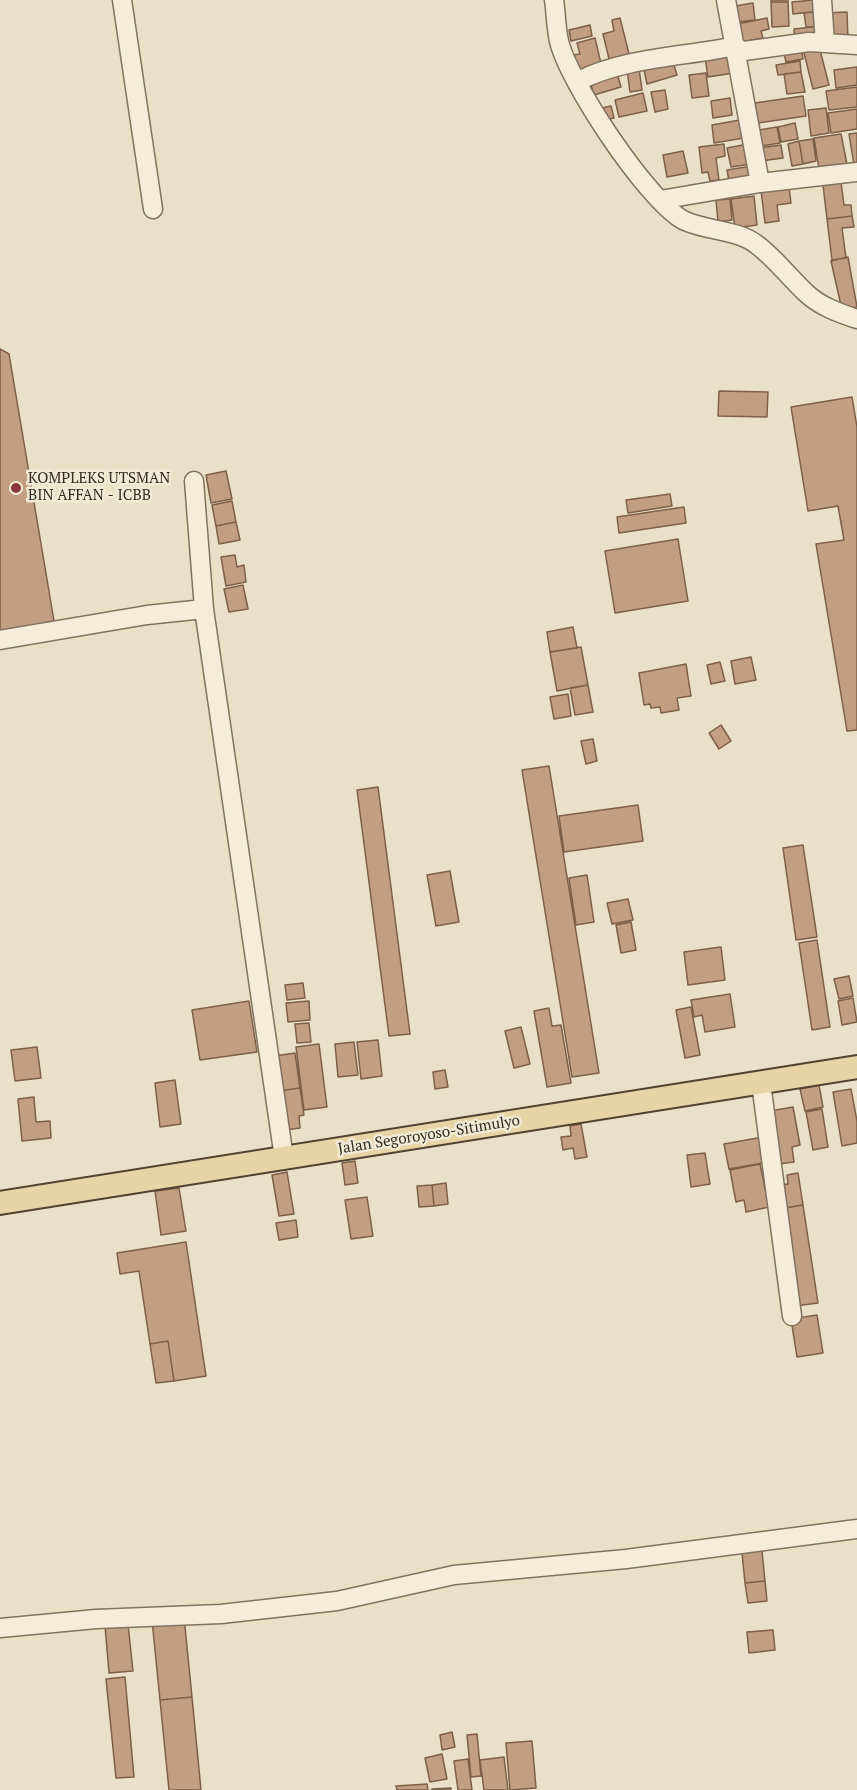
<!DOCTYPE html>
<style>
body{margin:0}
canvas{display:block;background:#e9e0c7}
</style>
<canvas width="857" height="1790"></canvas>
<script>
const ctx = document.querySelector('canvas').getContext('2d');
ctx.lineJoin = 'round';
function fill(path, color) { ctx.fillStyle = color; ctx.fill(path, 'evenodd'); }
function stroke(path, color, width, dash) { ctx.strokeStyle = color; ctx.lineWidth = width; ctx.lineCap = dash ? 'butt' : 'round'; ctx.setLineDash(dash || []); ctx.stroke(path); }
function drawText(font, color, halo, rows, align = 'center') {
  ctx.font = font + ' "PT Serif",serif'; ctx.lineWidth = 5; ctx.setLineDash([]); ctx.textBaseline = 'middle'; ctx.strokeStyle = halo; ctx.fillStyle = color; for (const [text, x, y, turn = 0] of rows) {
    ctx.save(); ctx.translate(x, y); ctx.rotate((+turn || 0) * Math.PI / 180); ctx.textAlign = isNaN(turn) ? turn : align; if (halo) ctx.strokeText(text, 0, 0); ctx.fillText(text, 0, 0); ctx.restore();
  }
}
const building = new Path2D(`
 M771,0H788V2H771Z
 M813,0L820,11L793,14L792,2Z
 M771,2H788L789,26L772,27Z
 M753,3L755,20L737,22L735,6Z
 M820,11L822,26L806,27L804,13Z
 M847,12L848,40L827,41L825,13Z
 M620,18L630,58L610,63L603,34L614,31L612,20Z
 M767,18L769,29L761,31L763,38L742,42L738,24Z
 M590,25L592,36L571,41L569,30Z
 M822,26L823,39L795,42L794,29Z
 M595,38L602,68L577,74L573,55L580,54L577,43Z
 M801,45L803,59L786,62L783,48Z
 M819,46L829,85L813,89L803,49Z
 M731,54L734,73L708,77L705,58Z
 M800,61L801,72L778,75L776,65Z
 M673,62L677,75L647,84L644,70Z
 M857,67V85L836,88L834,70Z
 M639,68L642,90L630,92L627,70Z
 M801,72L805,92L787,94L784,74Z
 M617,73L621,87L594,95L590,81Z
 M706,73L709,96L692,98L689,75Z
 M857,87V107L829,110L826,91Z
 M665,90L668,109L655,112L651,92Z
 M643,93L647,111L619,117L615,100Z
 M803,96L806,116L751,124L748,104Z
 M730,98L732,115L713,118L711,101Z
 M611,106L614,118L605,120L602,108Z
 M826,108L829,133L811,136L808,110Z
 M857,109V129L831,133L828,113Z
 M740,120L744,138L714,143L712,125Z
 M795,123L798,139L781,142L778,127Z
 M777,127L780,143L755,147L753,131Z
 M857,133V165H854L849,134Z
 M841,134L847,164L819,169L814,138Z
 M813,139L816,161L803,164L799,141Z
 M799,141L803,164L792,166L788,144Z
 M724,144L725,156L716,158L719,180L710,181L708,172L702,173L699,147Z
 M748,144L751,164L731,167L727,148Z
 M781,145L783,158L761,161L759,148Z
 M683,151L688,173L667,177L663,155Z
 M752,166L754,182L730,186L727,170Z
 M841,182L844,205H851L852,216L827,219L823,185Z
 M789,187L791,203L777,205L779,221L765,223L761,190Z
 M754,196L757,225L735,228L731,199Z
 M730,199L732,220L718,222L716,200Z
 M852,216L854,227L842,228L846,258L832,260L827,219Z
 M848,257L857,307L842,310L831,261Z
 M0,349L9,354L54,621L0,632Z
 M719,391L768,392L767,417L718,416Z
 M852,397L857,427V730L847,731L816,544L844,540L838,506L808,511L791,407Z
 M226,471L232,499L211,503L206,475Z
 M670,494L672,506L628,513L626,500Z
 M232,501L236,522L216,526L212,505Z
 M684,507L686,523L619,533L617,517Z
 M236,522L240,540L219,544L216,526Z
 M678,539L688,601L615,613L605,551Z
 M235,555L237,567L244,565L246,582L226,586L221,557Z
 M243,585L248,609L229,612L224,589Z
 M573,627L577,648L550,652L547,632Z
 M581,647L588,685L557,691L550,652Z
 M751,657L756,680L735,684L731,661Z
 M720,662L725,681L711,684L707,665Z
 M686,664L691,696L677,698L679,710L661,713L660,707L651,708L650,704L644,705L639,673Z
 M588,685L593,712L575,715L570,688Z
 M568,694L571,716L554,719L550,697Z
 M721,725L731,741L719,749L709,733Z
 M593,739L597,761L586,764L581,741Z
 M549,766L599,1073L572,1077L522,770Z
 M378,787L410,1034L389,1036L357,790Z
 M638,805L643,841L564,852L559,816Z
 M803,845L817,937L796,940L783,848Z
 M450,871L459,922L436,926L427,875Z
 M587,875L594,922L576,925L569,878Z
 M628,899L633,920L612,924L607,903Z
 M631,922L636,950L621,953L616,925Z
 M817,940L830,1027L812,1030L799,943Z
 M721,947L725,980L688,985L684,952Z
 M849,976L853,996L839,999L834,979Z
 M303,983L305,998L287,1000L285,985Z
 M730,994L735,1027L705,1032L702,1015L694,1017L691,1000Z
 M853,998L857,1022L842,1025L838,1001Z
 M249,1001L257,1052L200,1060L192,1010Z
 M309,1001L310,1020L288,1022L286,1003Z
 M691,1007L700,1055L685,1058L676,1010Z
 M549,1008L552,1026L561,1025L571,1083L547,1087L534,1011Z
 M309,1023L311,1042L297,1043L295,1024Z
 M521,1027L530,1064L514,1068L505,1031Z
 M378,1040L382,1076L361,1079L357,1042Z
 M354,1042L358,1075L338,1077L335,1044Z
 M319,1044L327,1107L304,1110L296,1047Z
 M37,1047L41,1078L15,1081L11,1050Z
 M295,1053L300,1088L279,1091L274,1056Z
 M445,1070L448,1087L435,1089L433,1072Z
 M175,1080L181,1124L160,1127L155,1083Z
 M819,1085L823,1107L805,1111L800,1089Z
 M300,1088L304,1115L299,1116L300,1128L285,1130L279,1091Z
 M851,1089L857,1121V1143L842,1146L833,1092Z
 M34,1097L36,1122L50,1121L51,1138L22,1141L18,1099Z
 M793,1107L800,1145L792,1147L794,1162L779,1164L770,1111Z
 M822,1109L828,1147L813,1150L806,1112Z
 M581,1124L587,1157L575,1159L573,1148L563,1150L561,1137L571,1136L570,1126Z
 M763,1137L768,1162L729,1169L724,1144Z
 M705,1153L710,1184L691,1187L687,1155Z
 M355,1161L358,1183L345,1185L342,1163Z
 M760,1164L769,1207L746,1212L744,1200L736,1202L730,1170Z
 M287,1172L294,1214L279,1216L272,1175Z
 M798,1173L803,1205L783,1208L779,1185L788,1184L787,1175Z
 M446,1183L448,1204L434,1206L432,1185Z
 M432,1185L434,1206L419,1207L417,1186Z
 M179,1188L186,1231L161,1235L155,1191Z
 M367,1197L373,1236L351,1239L345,1200Z
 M803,1205L818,1303L795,1306L779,1209Z
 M296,1220L298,1237L279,1240L276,1223Z
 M186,1242L206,1376L174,1381L168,1341L150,1344L139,1271L120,1274L117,1253Z
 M817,1315L823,1353L797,1357L791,1319Z
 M168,1341L174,1381L156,1383L150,1344Z
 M762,1551L765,1581L745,1583L742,1553Z
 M765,1581L767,1601L748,1603L745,1583Z
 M184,1617L192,1697L160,1700L152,1620Z
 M128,1624L133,1671L109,1673L105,1626Z
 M773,1630L775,1650L749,1653L747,1632Z
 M125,1677L134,1777L116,1778L106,1679Z
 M192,1697L201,1790H169L160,1700Z
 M452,1732L455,1747L442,1750L440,1735Z
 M477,1734L481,1776L471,1777L467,1735Z
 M532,1741L536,1788L510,1790L506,1743Z
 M442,1754L447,1779L430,1782L425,1758Z
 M504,1757L508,1790H484L480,1760Z
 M468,1759L472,1790H458L454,1761Z
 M427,1784L428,1790H397L396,1786Z
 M451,1788V1790H432V1789Z`);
fill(building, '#c29e82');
stroke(building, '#7e5f47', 1.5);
const minor = new Path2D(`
 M122,0L153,209
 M554,0C556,13 556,28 559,41C568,81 647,200 683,220C705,231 736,229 756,244C775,258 788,276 805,292C819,306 839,313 857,319
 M726,0L760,183
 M822,0L825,43
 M737,52L809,42L857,45
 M578,81C627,57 683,57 736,46
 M660,200L760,183L857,172
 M194,481L204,609L284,1158
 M0,640L147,615L204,609
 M761,1083L792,1316
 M0,1628L96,1619L221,1614L337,1601L454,1575L626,1559L857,1529`);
const major = new Path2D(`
 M0,1203L857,1067`);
stroke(minor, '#82725f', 21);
stroke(major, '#514132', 26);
stroke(minor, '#f5edd9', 18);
stroke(major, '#e7d4a4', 22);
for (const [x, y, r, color] of [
 [16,488,6,"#8a3736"]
]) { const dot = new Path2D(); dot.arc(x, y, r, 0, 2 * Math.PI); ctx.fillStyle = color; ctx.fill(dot); stroke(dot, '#f1ead6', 2); }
drawText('15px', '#342b20', '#f1ead6', [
 ["KOMPLEKS UTSMAN",28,479],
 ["BIN AFFAN - ICBB",28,496]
], 'left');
drawText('15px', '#342b20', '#f1ead6', [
 ["Jalan Segoroyoso-Sitimulyo",429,1135,-9]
]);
</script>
